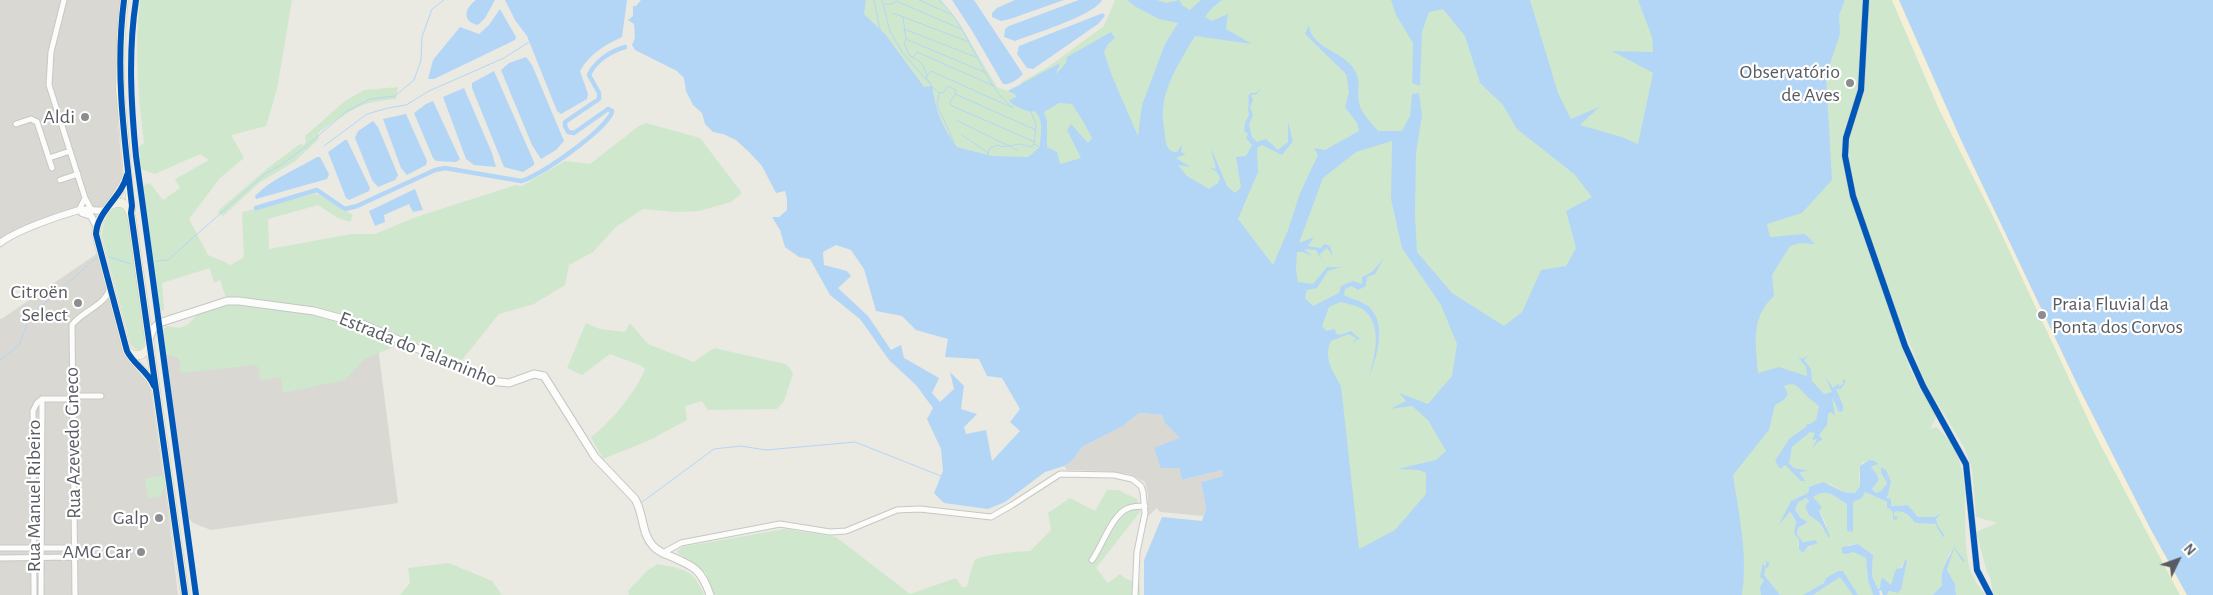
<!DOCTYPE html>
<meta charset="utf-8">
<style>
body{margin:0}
#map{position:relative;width:2213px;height:595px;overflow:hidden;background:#eae9e2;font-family:"Alegreya Sans",sans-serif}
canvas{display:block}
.north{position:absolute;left:2153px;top:535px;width:50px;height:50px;-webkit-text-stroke:4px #fff;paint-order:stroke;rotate:48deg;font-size:14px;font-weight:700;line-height:20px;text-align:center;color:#585c62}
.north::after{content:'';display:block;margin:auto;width:18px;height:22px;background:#585c62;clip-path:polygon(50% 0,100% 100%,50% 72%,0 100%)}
</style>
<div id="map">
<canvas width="2213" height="595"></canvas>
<div class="north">N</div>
</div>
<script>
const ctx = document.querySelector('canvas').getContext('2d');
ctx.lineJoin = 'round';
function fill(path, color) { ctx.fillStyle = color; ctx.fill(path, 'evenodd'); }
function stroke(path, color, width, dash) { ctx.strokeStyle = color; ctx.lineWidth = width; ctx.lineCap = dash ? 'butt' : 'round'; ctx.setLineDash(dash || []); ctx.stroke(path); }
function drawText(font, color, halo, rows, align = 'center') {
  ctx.font = font + ' "Alegreya Sans",sans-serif'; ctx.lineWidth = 4.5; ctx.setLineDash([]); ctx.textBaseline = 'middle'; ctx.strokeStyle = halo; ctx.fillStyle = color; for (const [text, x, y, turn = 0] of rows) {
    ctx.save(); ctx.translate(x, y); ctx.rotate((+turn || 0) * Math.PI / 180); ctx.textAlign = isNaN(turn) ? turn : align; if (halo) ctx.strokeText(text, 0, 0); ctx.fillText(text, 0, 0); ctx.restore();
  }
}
fill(new Path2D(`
 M0,0H123L117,71L118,125L123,178L120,185L106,204L100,207L12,234L0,241Z
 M98,253L125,354L150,384L168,510L178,595H0V319L3,318Z
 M161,331L378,347L398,503L211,530L193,523L186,515Z
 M1139,413L1162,415L1165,423L1181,439L1179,468L1182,480L1222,470L1224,476L1201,482L1206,508L1203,516L1160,512L1157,508L1147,517L1148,495L1145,482L1129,474L1104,471L1067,470L1064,466L1072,461L1082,447L1123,426Z`), '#d9d8d2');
fill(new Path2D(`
 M140,0H292L277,89L266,126L231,135L244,158L220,178L189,219L208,255L231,265L244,257L242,216L243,212L314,194L320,195L353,215L350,222L338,218L318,205L268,219L269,249L352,234H375L416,217L516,185L522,186L565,161L590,164L639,126L646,123L700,138L742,193L731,202L699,211L677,212L643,209L616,227L593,252L569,265L565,285L534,304L499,314L462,360L406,338L389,349L366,358L345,380L283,393L281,377L260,380L258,367L254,365L181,373L179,370L181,362L177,357L164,354L161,331L167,326C189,332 189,320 201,312C209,307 218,303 226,298L220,280L214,283L210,268L162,283L164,310L158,312L141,186L150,183L163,200L180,188L175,179L209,160L200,154L155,174L141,169L139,147L144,143C138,95 134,48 140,0Z
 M805,0H941L960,25L997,87L1008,91L1013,87L1063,96L1114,112L1044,236Z
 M1115,0H1892L1939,109L1996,222L2096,436L2180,595H1994C1990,588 1993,578 1987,572L1976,532L1997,523L1976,517L1972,469L1964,447L1926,384L1901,322L1897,325C1900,346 1909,368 1919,387C1925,397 1932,406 1936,417L1930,429L1936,427C1981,463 1956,523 1971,572C1974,580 1980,588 1985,595H1956C1957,579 1950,581 1947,570L1952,551L1949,554L1941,580L1942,585L1933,595H1887L1889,591L1897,593L1905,561L1891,585L1878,589L1872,576L1873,555L1858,544L1848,545L1847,554L1853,552L1867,558L1868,580L1873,595H1378L1128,121L1020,83L1048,67L1104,26ZM1869,460L1875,461V466L1871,467L1876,473L1879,480L1872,489L1876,493L1881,491L1887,483L1881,473L1891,482L1887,495L1891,506L1908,505L1918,517H1934L1942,513L1936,519L1937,523H1916C1908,515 1904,510 1893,512L1888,508L1887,502L1865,492L1862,498L1853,502V531H1847V504C1832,497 1830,487 1812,497L1827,526L1823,530C1820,524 1809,501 1806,498L1799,502L1795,508L1801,518L1808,522L1798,528L1797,534L1803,542L1815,540L1811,547H1807L1803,552L1798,545L1799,540L1794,533L1796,521L1789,512L1779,525L1787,511L1808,493L1809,487L1830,484L1844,492L1855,493L1860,486L1859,474L1862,463Z
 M398,87L396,99C387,100 378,101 369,103C354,107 330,124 318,133L319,139L294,162L260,182L223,216L218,213L219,210L269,167L300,144L304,145L306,142L305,136L345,101L364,90Z
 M118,206L123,207L127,212L145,341L143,347L139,350L135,349L131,345L102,236C103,224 106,212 118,206Z
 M586,323L600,329L625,332L630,323L648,344L694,362L714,348L785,364L790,368L793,374L784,401L777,409L708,410L702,401L685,406L687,420L650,440L603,459L591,437C611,422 636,392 645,369L642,366L610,354L582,375L567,368Z
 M164,475L165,486L160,497L148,498L145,479Z
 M1107,490H1118L1137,499L1140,512L1096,568L1108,583L1120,574L1125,578L1140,585V595H712L706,573L677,552L682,547L785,529L836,537L910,594L956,578L962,587H967C969,580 971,567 975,560C979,555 1022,551 1030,551L1051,530L1048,513L1070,498L1095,511Z
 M449,563L492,581L502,595H400L410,583L408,568Z
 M658,564C683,569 694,569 704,595H629L628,591L648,570Z`), '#cfe8cd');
fill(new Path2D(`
 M1892,0H1899C1932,79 1970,156 2007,233C2064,356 2121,477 2187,595H2180L2096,436L1996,222L1939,109Z`), '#f4efd5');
fill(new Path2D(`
 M476,0H495L485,18L478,25C461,21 465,8 476,0Z
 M505,0H627L622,37C605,45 589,54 580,71L588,94L587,99L561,114L557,111L527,36L515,20Z
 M641,0H866L864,14L886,35L924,87L932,86C936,111 942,127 957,147L992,156L1028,157L1040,147C1040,135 1045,119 1034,111L1031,112C1023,109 1013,107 1009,100L1016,97L1015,94L1008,91L1060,63L1056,74L1066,63L1067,57L1111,32L1115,38L1108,44L1104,52L1112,76L1138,136L1142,105L1165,44L1178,23L1159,19L1136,7L1127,0H1157L1166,3L1179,0L1183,6L1190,10L1201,0H1222L1212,8L1205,17L1212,21L1228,14L1226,29L1252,44L1195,36C1182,58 1166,82 1163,108C1162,117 1164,127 1165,136C1166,144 1167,152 1177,152L1182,144L1181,152L1186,154L1176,158L1191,167L1178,165L1187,176L1209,189L1218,183L1220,178L1217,172L1209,167L1216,169L1211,148L1227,186L1235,193L1241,187L1236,157L1246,156L1252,145L1246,138L1248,134L1244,131L1245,123L1249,115C1247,107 1250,102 1248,96L1251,93H1256L1261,88L1257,94L1251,95L1253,100L1250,107L1253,115L1249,124L1252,137L1257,142L1266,139L1278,150L1288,142V122L1293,141L1282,155L1262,145L1257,148L1258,172L1238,219L1273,265L1288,230L1300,193L1318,155L1314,148L1325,150L1359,131L1357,123L1345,107L1349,92L1346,74L1305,34L1309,25C1311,46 1336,50 1349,63C1365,80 1355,88 1360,106C1362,114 1373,124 1378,131H1402L1410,116L1412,94L1419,93L1422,115L1416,153L1415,214L1417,252L1452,293L1504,326L1522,312L1541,270L1566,266L1576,248L1566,211L1592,197L1574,174L1517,129L1503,105L1480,83L1465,36L1443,9L1429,12L1422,32L1420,86L1412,83L1413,43L1396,15L1391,0H1530L1558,93L1571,119L1599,107L1580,125L1622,137L1638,144L1653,73L1612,51L1653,52L1652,37L1638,0H1845L1839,15L1840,34L1826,76L1832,180L1802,213L1767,224L1770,237L1805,234L1815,244L1801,243L1790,246L1772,275L1774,296C1750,318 1756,344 1758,373L1779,367L1807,376L1806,367L1798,357L1802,359L1809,355L1804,360L1811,369L1812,381L1824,394L1832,392L1825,376L1833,388L1839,383V387L1844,382L1842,381L1845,376L1843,379L1846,381L1841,389H1836L1843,405V411L1839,412L1832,397L1835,416L1831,412L1828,414L1827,425L1819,435L1823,440L1819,441L1812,449L1817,439L1812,440L1815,433L1810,432L1792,447L1789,463L1794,468L1809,471L1799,472L1805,481H1801L1785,465L1780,469L1775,461L1789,439L1807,426L1806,424H1810L1816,420L1819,406C1815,402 1809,399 1805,394C1798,387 1795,381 1784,386L1788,394L1784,400L1775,405L1769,430L1733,475C1739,515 1748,554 1742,595H1144V560L1162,517L1202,521L1206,508L1201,482L1223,476L1222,470L1182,480L1179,468H1161L1154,448L1180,438L1165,423L1162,415L1139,413L1123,426L1082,447L1072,461L1064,466L1045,472L1005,502L988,509L944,503L934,493L943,471L941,449L927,419L933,408L916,385L889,360L860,319L830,295L810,259L799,257L785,247L780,230L772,217H779L787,210V199L785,191L776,193L762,166L750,153L736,140L723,134L713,132L705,124L702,113L693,105L686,91L684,78L677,71L635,50L632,45L635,38L634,24L628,20L633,16V6H636ZM1059,103L1072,104L1083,121L1092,138L1088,143L1071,124L1067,130L1081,158L1060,164L1057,152L1047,147V121L1044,112ZM1392,141L1391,199L1402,248L1441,305L1457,344L1452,376L1428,404L1399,393L1406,401L1390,409L1412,406L1428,420L1446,451L1436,460L1397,469L1419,470L1426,473V494L1395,530L1359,549L1341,386C1333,372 1323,358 1331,341L1349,334L1356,338L1352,346L1357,339L1361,340L1351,331L1340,335L1336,333L1335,329L1326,331L1322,326L1329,307L1340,302C1348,304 1361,306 1366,312C1383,329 1374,360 1368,380C1376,360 1388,324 1369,307C1363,301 1350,299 1344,295L1345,289L1352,286L1358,290L1366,286L1367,277L1375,274L1384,258L1372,272L1362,277V284L1353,281L1341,286L1339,293L1313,306L1305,298L1307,290L1317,288L1328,271L1341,267H1327L1313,284L1298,282L1296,270L1297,252H1303L1312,256L1304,249L1316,250L1321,259L1320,254L1327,248L1333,256L1330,246L1324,244L1321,248L1308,246L1314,237L1299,243L1323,178L1356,152ZM836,245L851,250L864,269L876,311L902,316L916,330L948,339L945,357L979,359L987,376L1002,378L1020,409L1010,422L1020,431L992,461L986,430L966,434L964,427L977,414L961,409L964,386L950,372L954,389L940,402L932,393L939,378L904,358L901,345L891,350L868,316L838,288L851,276L847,271L824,265L823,252Z
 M952,0H974L1023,74C1017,80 1011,85 1003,84L971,29Z
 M1015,0H1064L1010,19L1001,21L992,17V13L997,8Z
 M1079,0H1102C1095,15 1033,34 1015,41L1004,37L1005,29L1009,26Z
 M1899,0H2213V595H2187L2150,528L2078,386L1961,140Z
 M500,9L516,37L515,40L434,79H428L433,60L460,27L479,34L489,25Z
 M1103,13L1105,16L1098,24L1033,69L1027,68L1017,54L1019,46Z
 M526,57L532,65L564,141L556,150L541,159L532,145L501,70L509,63Z
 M494,71L534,162V165L523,172L504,167L472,88V83Z
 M464,88L492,153L496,167L474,165L466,159L443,97Z
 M433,101L458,155L460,159L456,162L436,161L433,158L414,113L426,104Z
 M406,114L427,161L426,165L407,175L401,168L383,119Z
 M373,121L378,127L398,175L395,180L378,187L372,180L355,138L358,131Z
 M345,140H347L370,188L369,191L349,200L346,198L328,152Z
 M317,157H320L329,174L327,179L256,199L255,196C272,178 296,170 317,157Z
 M415,189L423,210L413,212L409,204L384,215L385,222L375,226L369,211Z
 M1869,460L1875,461L1878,464L1871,467L1876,473L1879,480L1872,489L1876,493L1881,491L1887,483L1881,473V467L1886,470L1891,482L1887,498L1891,499V506L1908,505L1918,517H1934L1942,513L1936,519L1938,526L1945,536L1943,537L1936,526L1937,524L1915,523C1909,515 1904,510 1894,512V516L1898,517L1896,520L1893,519V512L1887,507V502L1865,492L1862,498L1853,502V532L1847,531V504C1833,497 1829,487 1813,497L1822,507L1819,511L1830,536L1829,538L1819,522L1809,515L1805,506L1809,501L1806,498L1799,502L1795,509L1801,518L1808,522L1798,528L1797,534L1803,542L1815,540L1818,543L1807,547L1803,553L1799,549V540L1794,533L1796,521L1790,512L1778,526L1791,501L1808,493L1809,487L1823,482L1844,492L1855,493L1860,486V466Z
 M1858,544L1873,555L1872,576L1878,589L1880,588L1881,580L1883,578L1891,585L1896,569L1902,568L1905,560L1907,561L1901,590L1897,593L1889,591L1887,595H1883L1881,590L1879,591L1880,595H1873L1868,580L1866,558L1853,552L1847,554L1842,553V547Z
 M1954,547L1965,561L1963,562L1954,548L1947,570L1955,584L1956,595H1933L1942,585C1939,571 1949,558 1954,547Z
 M1766,560L1768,563L1770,561L1768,568L1766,567L1764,575L1780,595H1761L1760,587L1764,580L1760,577L1763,562L1764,566L1766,565Z
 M1838,571H1843L1858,595H1853L1840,577L1813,595H1803L1824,583L1826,578Z`), '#b4d6f6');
stroke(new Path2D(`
 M874,0L880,29
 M882,0L890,31L902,52L929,83
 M919,0L950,14
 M884,4H892L896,1L961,29
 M893,13L969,42
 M903,17L906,39L904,43L909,55L922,63L927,76
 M904,29L976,57
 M906,39L986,73
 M913,57L917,52L994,86
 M931,86L939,93L944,92L948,86L956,90L955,94L1036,130
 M932,86L926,77L931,71L1013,108C982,85 970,26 939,0
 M939,94L937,105L954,142
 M955,95L951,100L950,105L1035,142
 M1031,112L1036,124L1034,144L1040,147
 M956,120L1017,150
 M962,135L988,153
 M324,146L367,114L388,108L406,105L429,91L504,58L529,42
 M988,155L989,149L997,145L1002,147L1020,144L1032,147L1034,144
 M109,257L131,264
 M156,261L168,260L265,174L281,165L304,148L347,111L370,99L395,96L414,80L421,60L422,37L432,9L444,0
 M0,360L19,345L29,319L35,312L96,258
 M641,503L714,449L741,446L766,450L855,442L941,476`), '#b4d6f6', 1);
stroke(new Path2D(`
 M256,208L317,190L345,209L357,206L435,170L445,168L521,181C538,178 610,127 612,111L608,109L574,133L568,132L565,126V122L599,99V93L589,75C595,61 611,51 625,47`), '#b4d6f6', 4.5);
const minor = new Path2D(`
 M64,0L51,52L49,85L85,198
 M1866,0L1861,90L1846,138L1845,156L1853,196L1905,346L1923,386L1966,464L1977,570L1990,595
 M16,124L31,119L37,122L52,168
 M49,158L70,151
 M60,180L78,174
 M79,210L85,198L92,211
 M73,396H101
 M42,399H73
 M0,548H74
 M663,553L681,543L780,524L830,532L846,531L897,510L920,509L991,517L1012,505L1060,474L1114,475L1132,479L1141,486L1143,492L1145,513L1137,552L1135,595
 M0,558L74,557
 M1092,560C1102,547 1112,513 1129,508C1134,506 1140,506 1145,506
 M34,595L33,411L37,403L42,399
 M41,595L42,400
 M75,595L72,325C82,311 105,306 110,288`);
const tertiary = new Path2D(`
 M82,213L91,216L97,227
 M0,243C17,230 58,216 79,210C87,208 97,212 106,210`);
const secondary = new Path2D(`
 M149,339L153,329L159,323L227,301H239L314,311L365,325L490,381L509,383L534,374L544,376L595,457L635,499C644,514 641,533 653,546C658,551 664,554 670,556C694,566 702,570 710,595`);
const primary = new Path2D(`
 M124,0L121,36L120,89L131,211
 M127,175C122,197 97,211 96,234L127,351C134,365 149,372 154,387
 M111,205C124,198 130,208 132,220L185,595
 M127,351L133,355H141L148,349L150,344`);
stroke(minor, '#c7c8c6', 7);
stroke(tertiary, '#c7c8c6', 8);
stroke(secondary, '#c6c6c5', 9);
stroke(primary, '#d3ccae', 9);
stroke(minor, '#fcfcfb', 5);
stroke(tertiary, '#fcfcfb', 6);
stroke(secondary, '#fcfcfb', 7);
stroke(primary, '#f2f1e5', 8);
stroke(new Path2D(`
 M124,0C115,71 124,136 132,206L131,213L185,595
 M136,0C128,52 131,104 136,156L196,595
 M1866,0L1861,90L1846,138L1845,156L1853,196L1905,346L1923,386L1966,464L1977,570L1990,595
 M127,175C122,197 97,211 96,234L127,351C134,365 148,371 154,386`), '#0057b8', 6);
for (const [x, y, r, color] of [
 [1850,83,5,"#8b8d8f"],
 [85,117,5,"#8b8d8f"],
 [78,303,5,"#8b8d8f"],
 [2042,315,5,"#8b8d8f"],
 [159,518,5,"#8b8d8f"],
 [141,552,5,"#8b8d8f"]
]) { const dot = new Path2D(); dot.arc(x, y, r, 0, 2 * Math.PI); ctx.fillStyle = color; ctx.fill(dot); stroke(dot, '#fff', 2); }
drawText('20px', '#585c62', '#fff', [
 ["Observatório",1840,72],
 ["de Aves",1840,95],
 ["Aldi",75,117],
 ["Citroën",68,292],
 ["Select",68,315],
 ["Praia Fluvial da",2052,304,"left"],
 ["Ponta dos Corvos",2052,327,"left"],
 ["Galp",149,518],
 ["AMG Car",131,552]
], 'right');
drawText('20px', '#585c62', '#fff', [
 ["Estrada do Talaminho",418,349,22],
 ["Rua Azevedo Gneco",73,443,-91],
 ["Rua Manuel Ribeiro",34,496,-90]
]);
</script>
